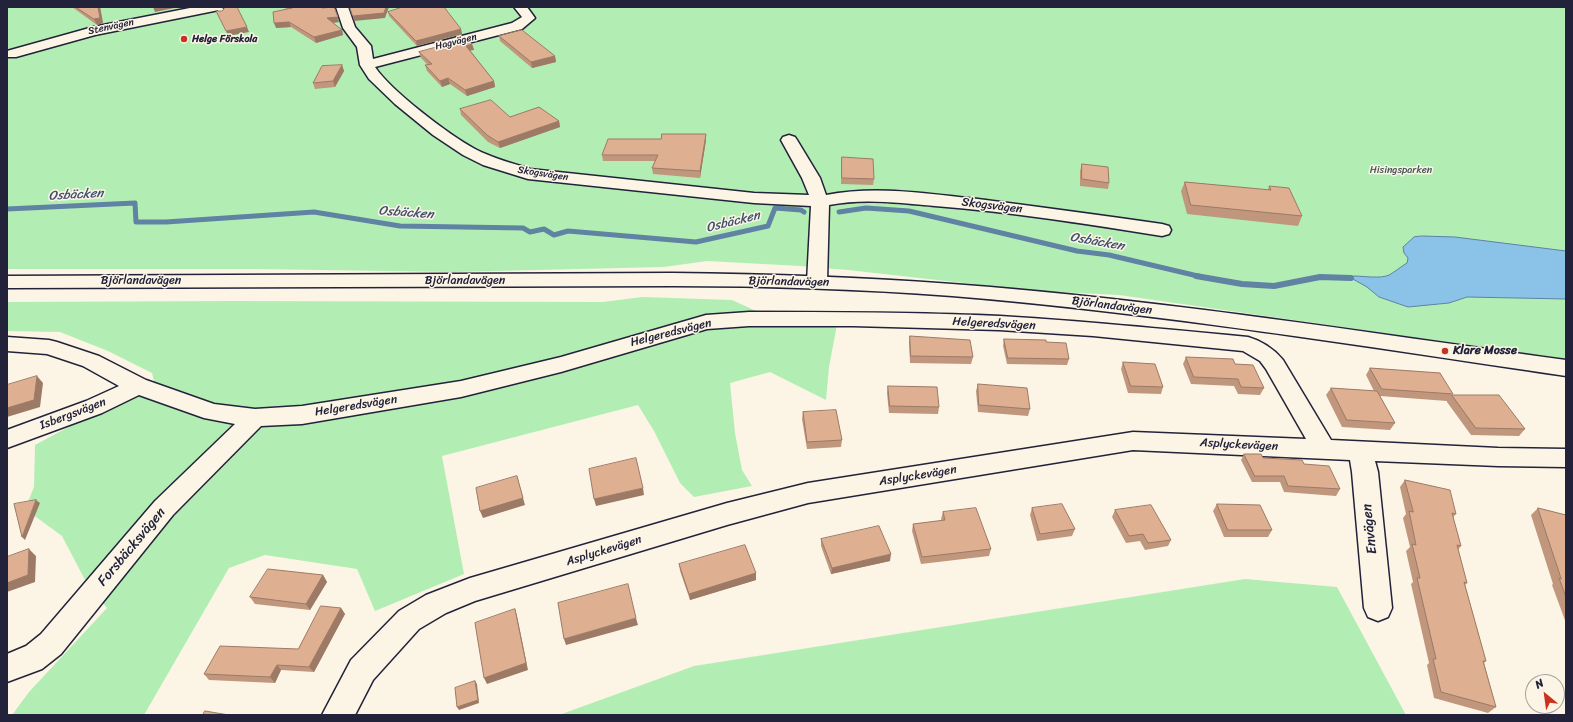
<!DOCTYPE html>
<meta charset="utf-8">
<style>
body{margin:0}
#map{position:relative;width:1573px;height:722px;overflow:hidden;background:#fcf5e5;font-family:Sriracha,sans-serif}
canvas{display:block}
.frame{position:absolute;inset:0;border:8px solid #22223b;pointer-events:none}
.north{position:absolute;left:1525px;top:674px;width:40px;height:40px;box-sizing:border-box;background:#fcf5e5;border:1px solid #a5a1a1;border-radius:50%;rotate:331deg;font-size:11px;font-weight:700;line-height:16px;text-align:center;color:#22223b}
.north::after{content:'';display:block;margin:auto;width:14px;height:18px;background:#c8321e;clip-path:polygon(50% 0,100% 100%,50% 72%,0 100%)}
</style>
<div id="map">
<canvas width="1573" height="722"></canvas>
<div class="frame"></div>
<div class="north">N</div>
</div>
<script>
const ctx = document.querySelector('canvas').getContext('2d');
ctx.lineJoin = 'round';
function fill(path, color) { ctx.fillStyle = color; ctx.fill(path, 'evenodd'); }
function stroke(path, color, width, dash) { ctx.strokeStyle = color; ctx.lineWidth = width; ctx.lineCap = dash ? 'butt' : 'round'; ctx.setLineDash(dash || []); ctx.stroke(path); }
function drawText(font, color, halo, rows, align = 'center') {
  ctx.font = font + ' Sriracha,sans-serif'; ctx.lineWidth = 3; ctx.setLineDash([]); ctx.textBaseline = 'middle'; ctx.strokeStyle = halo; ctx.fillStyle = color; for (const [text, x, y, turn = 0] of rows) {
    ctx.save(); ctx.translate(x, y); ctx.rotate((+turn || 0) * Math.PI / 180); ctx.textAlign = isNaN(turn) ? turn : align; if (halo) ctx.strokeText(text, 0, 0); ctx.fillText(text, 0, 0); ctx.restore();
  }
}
fill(new Path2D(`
 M7,7H1566V359L1119,295L1035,291L848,270L800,266L707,261L664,267L452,272L255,269H7Z
 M642,297L732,300L756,311L772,322L836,321V330L829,367L826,400L770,372L730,383L735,433L742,470L752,486L694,497L680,483L654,431L638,405L442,456L464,574L375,611L357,569L265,555L229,568L144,715H12L29,692L107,608L84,578L62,536L25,509L34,487L35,445L154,381L152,373L108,351L60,332L7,331V302L233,301L603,302Z
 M1245,579L1337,587L1406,715H559L694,666Z`), '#b2eeb4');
const water = new Path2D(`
 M1422,236L1455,237L1566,251V299L1467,297L1449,303L1408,307L1379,297L1367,287L1351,278L1354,276C1363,276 1381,279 1389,275C1393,273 1402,266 1407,263L1408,258L1404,253L1403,247L1414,237Z`);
fill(water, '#8ac2e8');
stroke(water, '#6082a3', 1);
stroke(new Path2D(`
 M7,209L135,203L136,222H166L314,212L400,226L523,228L530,232L544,229L554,235L568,231L696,242L768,226L775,208L801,210L804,212
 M839,212L866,208L909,211L1077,251L1109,255L1202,277`), '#6082a3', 5);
stroke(new Path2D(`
 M1196,276L1242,284L1274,286L1320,277L1351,278`), '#6082a3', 6);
const service = new Path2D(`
 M216,7H222L225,14L224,15H220Z`);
const minor = new Path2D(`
 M195,7H220L218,10L214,11L95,35L16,57H7V51L93,27Z
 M336,7H348L355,27L371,46L373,59L512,23L522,17L514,7H527L535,18L522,29L375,67C391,91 449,135 475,149C492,158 512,163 530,169L754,193L809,195L802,178L781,140L783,137L789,135L795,137L797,140L820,178L826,195C876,185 928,194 978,199C1039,207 1101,215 1162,224L1169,226L1171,230L1169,234L1162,236C1087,224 1011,212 935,206C899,203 864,198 829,205L827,282L824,286L817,288L810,286L807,282L811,206L754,203L528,179L483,165L463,155L433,135L395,104L369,79L360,65L357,47L343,28Z
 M749,312C833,312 917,312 1000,316C1083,321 1166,329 1248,337C1262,341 1274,349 1283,360L1331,440L1498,448L1566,449V467L1498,466L1375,461L1378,472L1392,608L1388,617L1378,621L1368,617L1364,608L1352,472L1350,460L1133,450L808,503L727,525L475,601L446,613L419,629L373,680L355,715H322L351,660L399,611L426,595L470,578L727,503L808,483L1133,432L1306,439L1266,369L1260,361L1243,351L1093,336L999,330L853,326H749L707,329L561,372L461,397L302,424L261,426L173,515L61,654L42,669L7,682V654L26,646L41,634L155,501L235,424L204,418L139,395L102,413L7,448V430L86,401L119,386L83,366L47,354L7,351V337L49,340L57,342L99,356L146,380L214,404L255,409L302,406L461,381L561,357L706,315Z`);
const tertiary = new Path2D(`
 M672,273C765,274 858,277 952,284C1157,299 1362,332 1566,360V376C1362,346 1157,313 952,296C858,289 765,286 672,286L7,288V276Z`);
stroke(service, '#22223b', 3);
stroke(minor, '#22223b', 3);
stroke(tertiary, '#22223b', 3);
fill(service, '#fcf5e5');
fill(minor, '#fcf5e5');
fill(tertiary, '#fcf5e5');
fill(new Path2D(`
 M72,7H100L103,23L97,25Z
 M283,7H321L339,22L333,23L342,30L343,35L316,43L291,27L276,28L287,9Z
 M388,12L461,29L462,34L417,46L389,16Z
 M499,36L555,56L556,62L532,68L500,41Z
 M472,44L474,50H470L494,81L495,87L467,96L450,84L442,87L427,71L425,65H428L421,58L419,52Z
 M342,65L344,71L335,87L315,89L313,83Z
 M460,109L510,117L559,121L560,127L500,148L488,142L461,115Z
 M706,134V140L700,178L653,174L652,168L655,161H603L602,155L661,139Z
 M842,157L874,179L873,185L841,184Z
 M1082,164L1109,183L1108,189L1080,186V171Z
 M1185,182L1268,190L1269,186L1302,216L1298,226L1187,214L1181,191Z
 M910,336L973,357L971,364L910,363L909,342Z
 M1004,339L1046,342L1069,359L1067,365L1007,364L1003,346Z
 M1186,357L1235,364L1264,388L1260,395L1238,394L1234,386L1191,384L1183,364Z
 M1123,362L1163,387L1161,394L1128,393L1121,369Z
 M1370,368L1440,373L1452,395L1525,429L1519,436L1471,435L1447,402V401L1380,396L1395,423L1390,430L1342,427L1326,395L1331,388L1374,391L1366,375Z
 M978,384L1030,409L1028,416L978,412L976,391Z
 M888,386L939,407L938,414L889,413L887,393Z
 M803,412L842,440L841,447L807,449L802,419Z
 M1244,454L1263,458L1304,464L1340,489L1336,496L1284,492L1280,482H1252L1241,460Z
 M1405,480L1456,514L1453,517L1461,546L1458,550L1467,583L1465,585L1486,661L1484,663L1496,707L1488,713L1434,698L1427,665L1429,663L1411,584L1413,582L1406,551L1410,547L1403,518L1406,514L1400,487Z
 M1217,504L1272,530L1268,537H1224L1213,511Z
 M1032,508L1075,529L1072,536L1037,541L1030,515Z
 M1538,508L1566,515V623L1552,585L1553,584L1531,515Z
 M1115,510L1171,540L1168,546L1145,550L1140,541L1126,543L1112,517Z
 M943,512L991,549L989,556L921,564L912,531L913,524L942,521L941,519Z
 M821,539L890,561L831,574L821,546Z
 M679,564L756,573V580L690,600L680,571Z
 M323,575L327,582L310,610L255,604L250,597Z
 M341,608L345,614L314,672L281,670L275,683L209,680L204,674L298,649Z`), '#c0967d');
fill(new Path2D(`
 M98,7H100L103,23L97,25L94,19Z
 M153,7H179L155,12Z
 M334,7L339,22L329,23L327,18Z
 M386,7H389L385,18L354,21L353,16Z
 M289,22L291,27L276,28L274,23Z
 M247,27L249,32L228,36L226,31Z
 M461,29L462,34L417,46L416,41Z
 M342,30L343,35L316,43L314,37Z
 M472,44L474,50L468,51L466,46Z
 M555,56L556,62L532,68L531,62Z
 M342,65L344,71L335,87L333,81Z
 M448,78L450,84L442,87L440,81Z
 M494,81L495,87L467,96L465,90Z
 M559,121L560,127L500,148L498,142Z
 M706,134V140L700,178V171Z
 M37,376L43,383L40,407L7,417V408Z
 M517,476L525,505L483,518L480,511Z
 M643,488L644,495L596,506L594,499Z
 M36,500L40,503L25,540L22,537Z
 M29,549L36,556L35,582L7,592V583Z
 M891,554L890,561L831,574L832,568Z
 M756,573V580L690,600L689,594Z
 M323,575L327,582L310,610L306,604Z
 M341,608L345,614L314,672L309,667Z
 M515,609L517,616L528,670L487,684L484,678Z
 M636,618L638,625L566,645L564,639Z
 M277,665L281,670L275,683L270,677Z
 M475,681L477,684L479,703L459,710L457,707Z`), '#9c7a66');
const building = new Path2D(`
 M76,7H98L100,18L94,19Z
 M223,7H237L247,27L226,31L216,11H222L224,9Z
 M289,7H321L322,8L334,7L338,17L327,18L342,30L314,37L289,22L274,23L273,12L292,8Z
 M350,7H386L384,13L353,16Z
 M403,7H444L461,29L416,41L388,12Z
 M522,30L555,56L531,62L499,36Z
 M468,39L472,44L466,46L494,81L465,90L448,78L440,81L425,65L432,64L419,52Z
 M342,65L333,81L313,83L322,66Z
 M491,100L510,117L539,107L559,121L498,142L487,135L460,109Z
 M662,134H706L700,171L652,168L658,155H602L608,139H661Z
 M842,157L873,159L874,179L842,178Z
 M1082,164L1108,167L1109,183L1082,179Z
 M1185,182L1271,190L1269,186L1289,188L1302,216L1191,205Z
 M910,336L970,340L973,357L911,356Z
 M1004,339L1046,340V342L1066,343L1069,359L1008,358Z
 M1186,357L1233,359L1235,364L1253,365L1264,388L1241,387L1238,379L1194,377Z
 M1123,362L1155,364L1163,387L1131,386Z
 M1370,368L1440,373L1453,394L1382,389Z
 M37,376L34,400L7,408V385Z
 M978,384L1027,388L1030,409L979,405Z
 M888,386L937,387L939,407L890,406Z
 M1331,388L1377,391L1395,423L1347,420Z
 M1452,395H1499L1525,429L1476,428Z
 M836,410L842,440L807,442L803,412Z
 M1244,454H1261L1263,458L1302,460L1304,464L1329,466L1340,489L1288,486L1284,476H1255Z
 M636,458L643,488L594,499L589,469Z
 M517,476L523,498L480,511L476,488Z
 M1405,480L1450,490L1456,514L1452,513L1461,546L1457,545L1467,583L1464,582L1486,661H1483L1496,707L1441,692L1433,659H1436L1417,578H1420L1412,544L1416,545L1409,511L1413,512Z
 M36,500L22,537L14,504Z
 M1062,504L1075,529L1040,534L1032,508Z
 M1217,504L1260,505L1272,530H1228Z
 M1151,505L1171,540L1148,543L1143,534L1129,536L1115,510Z
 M976,508L991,549L922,557L913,524L945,520L943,512Z
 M1538,508L1566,515V597L1559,578L1561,579Z
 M879,526L891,554L832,568L821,539Z
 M745,545L756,573L689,594L679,564Z
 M29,549L28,575L7,583V557Z
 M268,569L323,575L306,604L250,597Z
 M628,584L636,618L564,639L558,603Z
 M321,606L341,608L309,667L277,665L270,677L204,674L220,646L298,649Z
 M515,609L526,663L484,678L475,623Z
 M475,681L478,700L457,707L455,688Z
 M205,711L229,715H203Z`);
fill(building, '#dfaf91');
stroke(building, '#9c7a66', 1);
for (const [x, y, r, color] of [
 [184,39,4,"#c8321e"],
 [1445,351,4,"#c8321e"]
]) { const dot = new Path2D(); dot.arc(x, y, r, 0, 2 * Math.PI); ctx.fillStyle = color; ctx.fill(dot); stroke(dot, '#fcf5e5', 1.5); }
drawText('10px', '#22223b', '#fcf5e5', [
 ["Stenvägen",111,27,-12],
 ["Hagvägen",456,42,-14],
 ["Skogsvägen",543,174,9]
]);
drawText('bold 10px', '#22223b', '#fcf5e5', [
 ["Helge Förskola",192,39]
], 'left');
drawText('10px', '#465559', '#fcf5e5', [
 ["Hisingsparken",1401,170]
]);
drawText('12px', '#22223b', '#fcf5e5', [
 ["Skogsvägen",992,206,7],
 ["Björlandavägen",141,281],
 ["Björlandavägen",465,281],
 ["Björlandavägen",789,282,1],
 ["Björlandavägen",1112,306,7],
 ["Helgeredsvägen",994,324,3],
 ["Helgeredsvägen",671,333,-14],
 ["Helgeredsvägen",356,406,-9],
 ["Isbergsvägen",73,414,-21],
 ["Asplyckevägen",1239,445,3],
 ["Asplyckevägen",918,476,-9],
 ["Asplyckevägen",604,551,-17]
]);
drawText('bold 12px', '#22223b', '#fcf5e5', [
 ["Klare Mosse",1453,351]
], 'left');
drawText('italic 13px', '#41526f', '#fcf5e5', [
 ["Osbäcken",76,195,-3],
 ["Osbäcken",406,213,4],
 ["Osbäcken",733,222,-14],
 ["Osbäcken",1097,242,10]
]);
drawText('14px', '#22223b', '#fcf5e5', [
 ["Envägen",1370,529,-96],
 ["Forsbäcksvägen",132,547,-50]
]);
</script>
